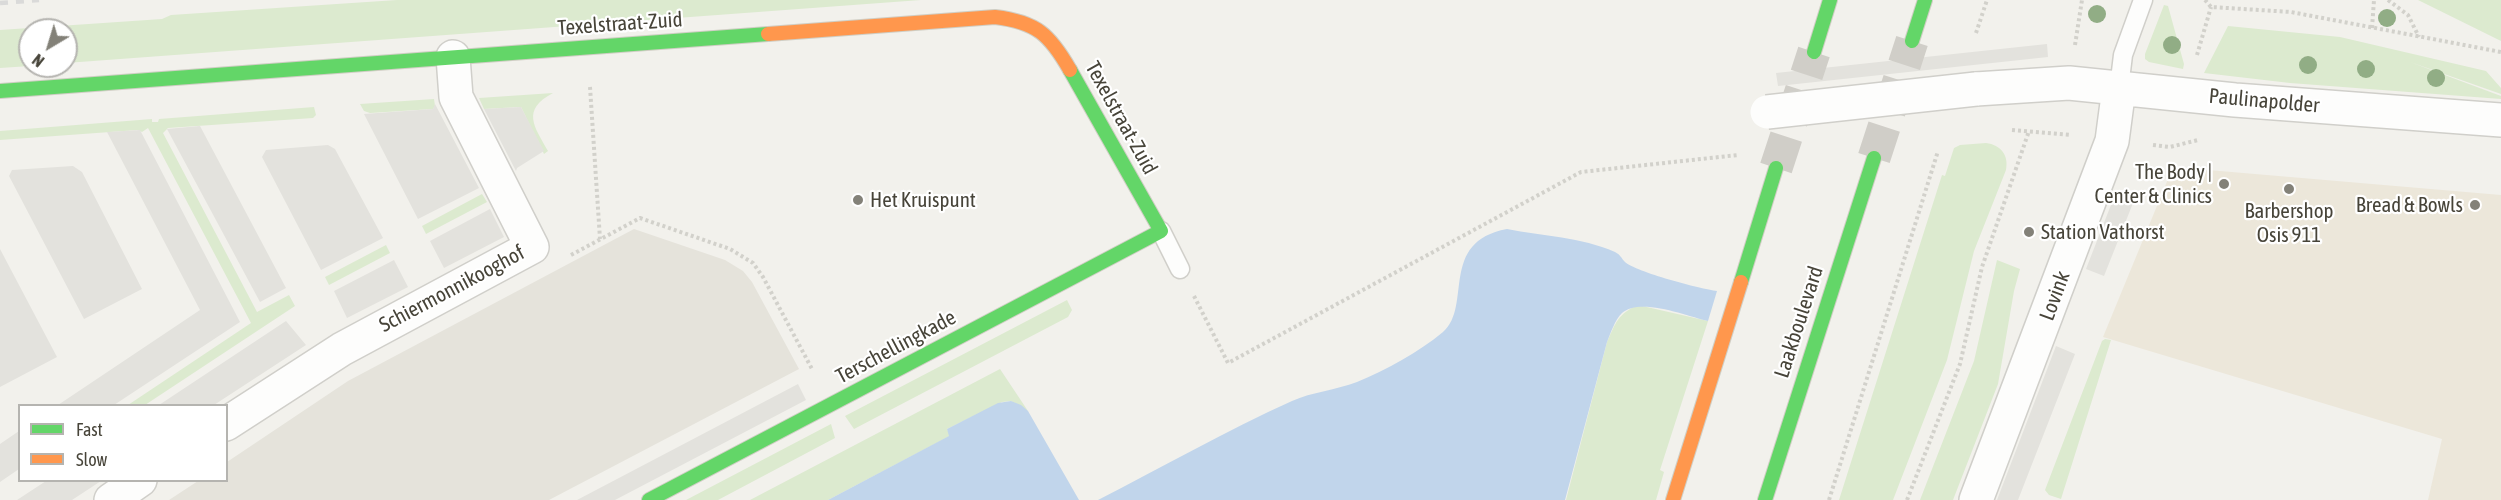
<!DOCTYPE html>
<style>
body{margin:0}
#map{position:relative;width:2501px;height:500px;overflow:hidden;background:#f2f1ec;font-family:"Asap Condensed",sans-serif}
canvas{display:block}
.legend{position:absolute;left:18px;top:404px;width:210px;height:78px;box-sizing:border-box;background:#fff;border:2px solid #b5b4b0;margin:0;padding:8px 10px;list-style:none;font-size:18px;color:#474439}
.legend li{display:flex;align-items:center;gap:12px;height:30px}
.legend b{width:30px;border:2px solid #b5b4b0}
.north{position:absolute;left:18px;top:18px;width:60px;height:60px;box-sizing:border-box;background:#fff;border:2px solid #b5b4b0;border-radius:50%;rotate:218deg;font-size:16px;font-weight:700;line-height:24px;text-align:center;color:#474439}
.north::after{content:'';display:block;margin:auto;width:21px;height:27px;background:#838178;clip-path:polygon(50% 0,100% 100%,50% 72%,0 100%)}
</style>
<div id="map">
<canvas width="2501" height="500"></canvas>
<ul class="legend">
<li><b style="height:8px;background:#63d668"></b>Fast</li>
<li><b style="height:8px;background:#ff974d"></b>Slow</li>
</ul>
<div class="north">N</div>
</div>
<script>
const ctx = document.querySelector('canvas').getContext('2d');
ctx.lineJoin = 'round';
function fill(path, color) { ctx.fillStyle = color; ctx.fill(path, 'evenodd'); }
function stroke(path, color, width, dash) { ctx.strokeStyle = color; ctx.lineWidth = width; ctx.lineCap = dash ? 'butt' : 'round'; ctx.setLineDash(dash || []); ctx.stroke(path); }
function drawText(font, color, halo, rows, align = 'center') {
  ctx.font = font + ' "Asap Condensed",sans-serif'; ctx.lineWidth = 4.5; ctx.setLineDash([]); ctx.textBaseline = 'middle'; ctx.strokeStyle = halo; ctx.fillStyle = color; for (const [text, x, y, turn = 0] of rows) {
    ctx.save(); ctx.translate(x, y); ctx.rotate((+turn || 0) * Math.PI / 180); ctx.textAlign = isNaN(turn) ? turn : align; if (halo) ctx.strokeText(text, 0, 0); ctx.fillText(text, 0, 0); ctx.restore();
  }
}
fill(new Path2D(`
 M634,229L725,260L743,271L752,282L799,369L549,500H169L198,481L226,480L227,462L348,381Z`), '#e5e3db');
fill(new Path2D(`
 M2173,167L2501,195V500H2428L2442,439L2103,337Z`), '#ece7da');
fill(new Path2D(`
 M397,0H921L66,63V30H30V66L0,68V30L162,19L171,15Z
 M2418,0H2501V41Z
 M2164,5L2168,6L2184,64L2183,69L2149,62L2145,59V54Z
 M2228,26L2340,37L2486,71L2501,88V94L2410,62L2501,96V99L2290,83L2204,73Z
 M553,93C521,110 534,126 548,151L544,154L521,107L484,109L479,98Z
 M434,99L435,106L433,109L370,113L364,111L360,104Z
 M314,107L316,115L313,118L168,128L163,133L257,312L289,295L295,306L145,405H128L251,323L148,128L142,132L138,130L0,140V131L152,119V122H158L159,119Z
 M1986,143C2001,145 2009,155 2006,170L1974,251L1947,360L1893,500H1839L1942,175L1945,176L1954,148L1960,145Z
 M482,194L487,202L426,234L422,226Z
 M386,245L390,253L329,285L325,277Z
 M1997,260L2020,269L2014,291L1998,384L1953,500H1920L1974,361Z
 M1067,300L1072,310L1068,317L854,429L845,416Z
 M1638,305L1708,321L1660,470L1664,472L1656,500H1566L1607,342C1616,322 1618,314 1638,305Z
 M2105,339L2111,340L2061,499L2049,495L2045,490L2102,341Z
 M1000,369L1028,411L1011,401L1002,402L947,429L950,436L828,500H750Z
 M831,424L835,438L718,500H686Z`), '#dceacf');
fill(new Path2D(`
 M2047,44L2048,57L1778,86L1776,73Z
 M435,104L479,188L418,219L364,114L433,109Z
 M521,107L544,151L517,168L516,171L484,109Z
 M200,126L286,288L260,302L167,129Z
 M140,130L240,322L114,405H58L200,310L107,132Z
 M328,145L335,149L383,238L321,270L262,157L266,150Z
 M73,166L82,172L142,289L84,319L9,176L12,170Z
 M2116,192L2135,198L2104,276L2086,269Z
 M490,209L504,237L444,268L430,241Z
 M0,249L57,357L0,387Z
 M394,260L408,287L347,318L334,291Z
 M286,321L306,345L214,405H159Z
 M2056,346L2075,354L2018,500H1997Z
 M798,384L806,400L615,500H577Z
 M19,431V469L0,482V444Z
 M46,481V480L101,481L72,500H17Z`), '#e3e2dd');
fill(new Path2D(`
 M1507,229C1543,236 1581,237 1615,252C1621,255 1621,258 1625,262C1636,272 1701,289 1717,291L1708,321C1687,316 1640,297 1622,313C1615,320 1611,332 1607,342L1565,500H1098C1161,468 1227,430 1292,401C1312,392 1336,390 1357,382C1386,370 1419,352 1443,332C1473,306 1438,242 1507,229Z
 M1011,401L1021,405L1028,411L1079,500H828L949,436L947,429L998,403Z`), '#c1d5eb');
stroke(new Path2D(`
 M1874,158L1912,41
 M1776,168L1814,52`), '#d0cec8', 33, [33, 16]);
const lane = new Path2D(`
 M2119,88L2123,55L2143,0
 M1161,231L1180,269`);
const street = new Path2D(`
 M1976,89L2069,83L2235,100L2501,120
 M226,424L342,349L532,247L456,97L453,57
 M111,500L140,480
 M1976,500L2112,141L2119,88`);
const fast = new Path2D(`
 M1912,41L1925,0
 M1814,52L1830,0
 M0,91L768,34
 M1741,282L1776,168
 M649,500L1161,231L1070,70
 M1765,500L1874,158`);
const slow = new Path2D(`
 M768,34L995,17C1037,22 1050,35 1070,70
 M1673,500L1741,282`);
stroke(lane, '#d0cfca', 21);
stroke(street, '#d0cfca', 36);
stroke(fast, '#d0cec4', 16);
stroke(slow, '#d0cec4', 16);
stroke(new Path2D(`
 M2205,0L2211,7L2291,12L2501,52
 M2388,0L2408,15L2419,37
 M2372,28L2374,0
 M1976,33L1987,0
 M2075,45L2082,0
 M2197,55L2211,7
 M590,87L600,239
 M2012,130L2071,135
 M2153,145L2170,147L2198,140
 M571,255L640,218L730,249L753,263L763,277L812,369
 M1194,296L1228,363L1581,172L1738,155
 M1829,500L1938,151
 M1907,500L1960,364L1982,267L2029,131`), '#d2d1cb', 4, [3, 3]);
stroke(lane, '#fdfdfc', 18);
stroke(street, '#fdfdfc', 33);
stroke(fast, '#63d668', 14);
stroke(slow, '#ff974d', 14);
stroke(new Path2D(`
 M0,3L39,0`), '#dadad9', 4.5, [8, 8]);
const streetBridge = new Path2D(`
 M1767,112L1976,89`);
stroke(streetBridge, '#d0cfca', 36, []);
stroke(streetBridge, '#fdfdfc', 33);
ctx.fillStyle = '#91ad85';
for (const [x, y] of [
 [2097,14],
 [2387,18],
 [2172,45],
 [2308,65],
 [2366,69],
 [2436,78]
]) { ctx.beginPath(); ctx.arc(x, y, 9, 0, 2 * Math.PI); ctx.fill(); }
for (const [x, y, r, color] of [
 [2224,184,6,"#838178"],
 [2289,189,6,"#838178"],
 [858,200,6,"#838178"],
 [2475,205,6,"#838178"],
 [2029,232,6,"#838178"]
]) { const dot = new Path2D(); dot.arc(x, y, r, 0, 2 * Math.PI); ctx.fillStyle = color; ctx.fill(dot); stroke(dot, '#fff', 2); }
drawText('21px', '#474439', '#fff', [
 ["Texelstraat-Zuid",620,24,-4],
 ["Paulinapolder",2264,101,5],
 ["Texelstraat-Zuid",1121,118,61],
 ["Schiermonnikooghof",452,289,-28],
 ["Lovink",2055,296,-70],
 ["Laakboulevard",1799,322,-72],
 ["Terschellingkade",896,347,-28]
]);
drawText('21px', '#474439', '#fff', [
 ["The Body |",2212,172],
 ["Center & Clinics",2212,196],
 ["Het Kruispunt",870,200,"left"],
 ["Bread & Bowls",2463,205],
 ["Barbershop",2289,211,"center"],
 ["Osis 911",2289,235,"center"],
 ["Station Vathorst",2041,232,"left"]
], 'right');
</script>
